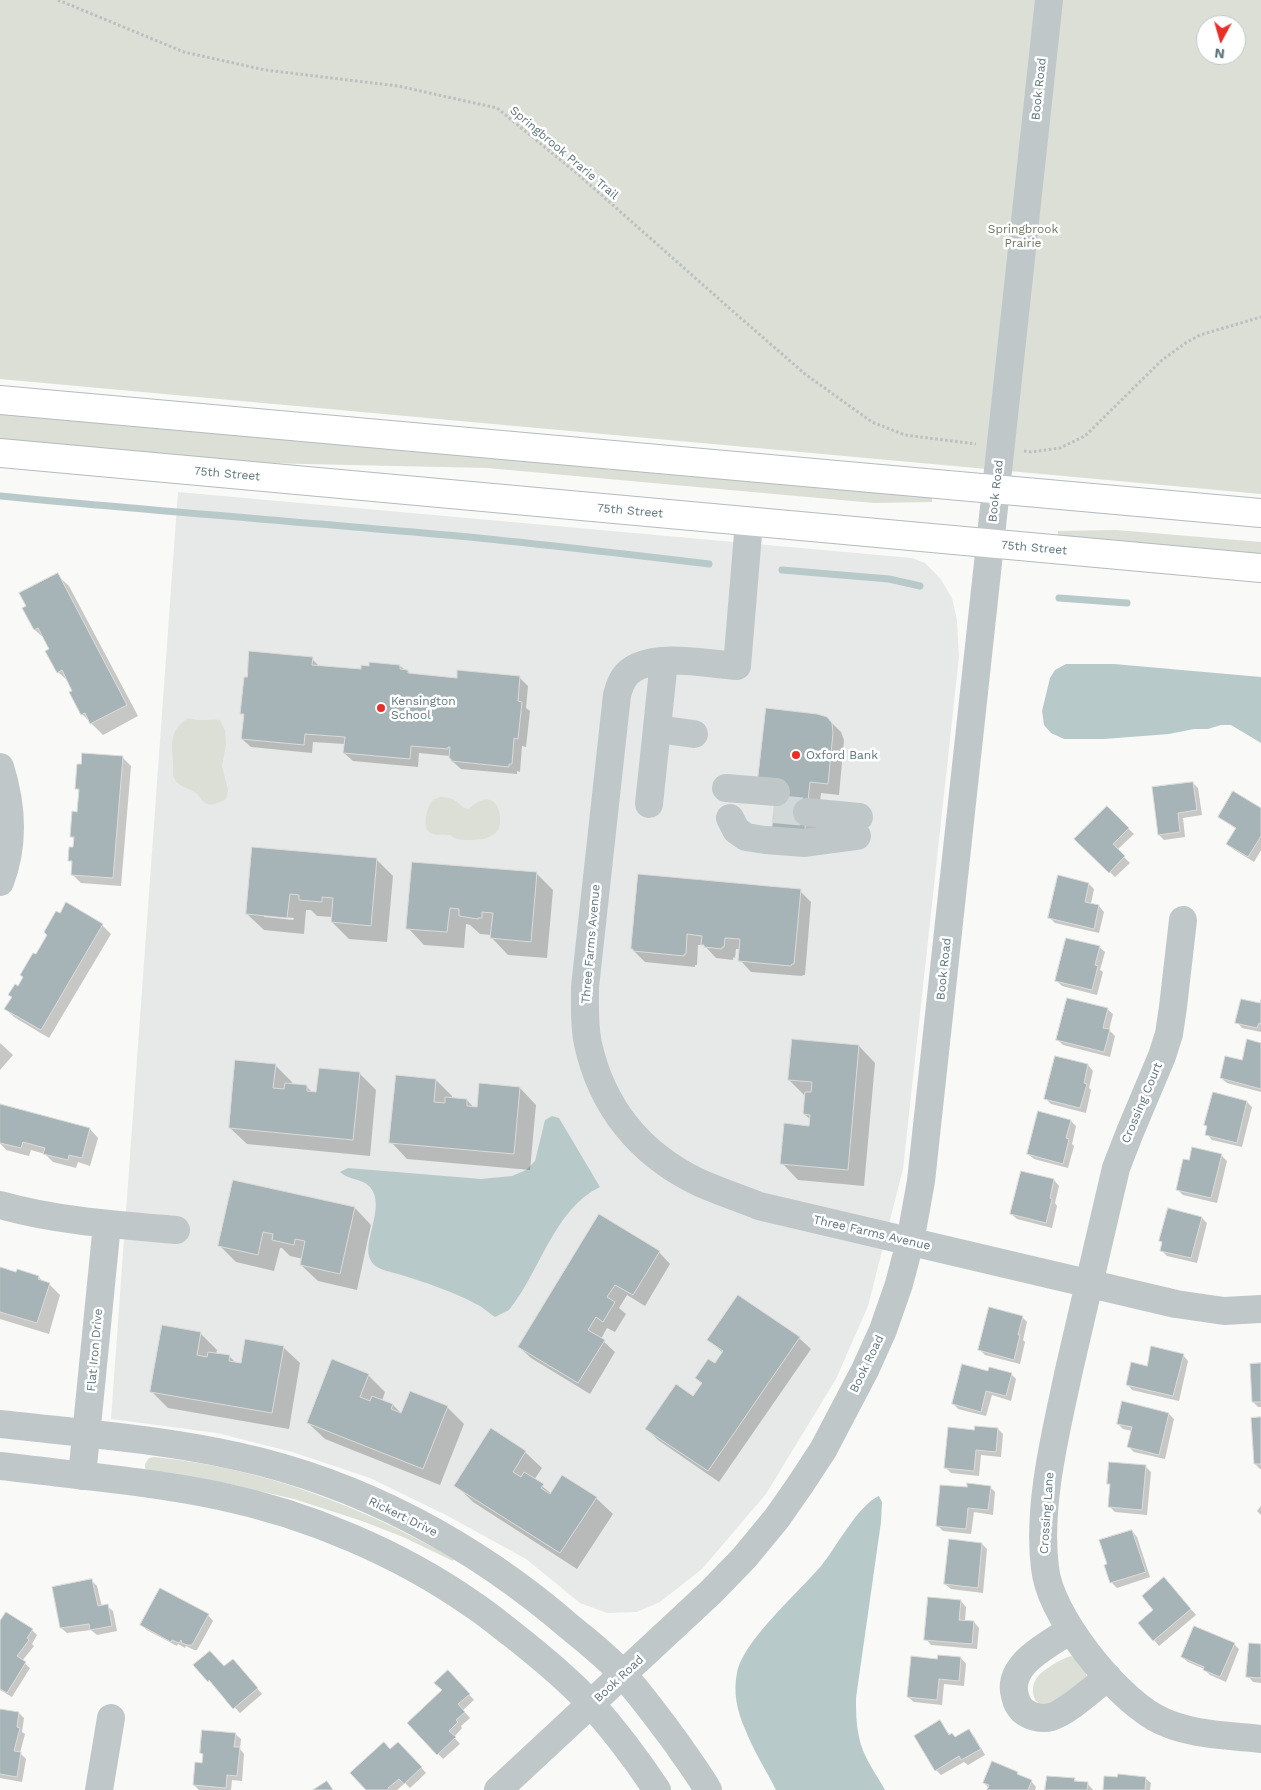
<!DOCTYPE html>
<style>
body{margin:0}
#map{position:relative;width:1261px;height:1790px;overflow:hidden;background:#f9f9f7;font-family:"Work Sans",sans-serif}
canvas{display:block}
.north{position:absolute;left:1196px;top:15px;width:50px;height:50px;box-sizing:border-box;background:#fff;border:1px solid #bfc8cb;border-radius:50%;rotate:186deg;font-size:14px;font-weight:700;line-height:20px;text-align:center;color:#5e767d}
.north::after{content:'';display:block;margin:auto;width:18px;height:22px;background:#e92e28;clip-path:polygon(50% 0,100% 100%,50% 72%,0 100%)}
</style>
<div id="map">
<canvas width="1261" height="1790"></canvas>
<div class="north">N</div>
</div>
<script>
const ctx = document.querySelector('canvas').getContext('2d');
ctx.lineJoin = 'round';
function fill(path, color) { ctx.fillStyle = color; ctx.fill(path, 'evenodd'); }
function stroke(path, color, width, dash) { ctx.strokeStyle = color; ctx.lineWidth = width; ctx.lineCap = dash ? 'butt' : 'round'; ctx.setLineDash(dash || []); ctx.stroke(path); }
function drawText(font, color, halo, rows, align = 'center') {
  ctx.font = font + ' "Work Sans",sans-serif'; ctx.lineWidth = 5; ctx.setLineDash([]); ctx.textBaseline = 'middle'; ctx.strokeStyle = halo; ctx.fillStyle = color; for (const [text, x, y, turn = 0] of rows) {
    ctx.save(); ctx.translate(x, y); ctx.rotate((+turn || 0) * Math.PI / 180); ctx.textAlign = isNaN(turn) ? turn : align; if (halo) ctx.strokeText(text, 0, 0); ctx.fillText(text, 0, 0); ctx.restore();
  }
}
fill(new Path2D(`
 M178,492L912,558L925,563L940,578L952,598L957,620L959,657L903,1169L868,1306L836,1379L766,1494L702,1569L660,1602L637,1612L607,1613L580,1603L526,1559L446,1515L370,1478L292,1452L217,1433L111,1419Z`), '#e7e9e8');
fill(new Path2D(`
 M0,0H1261V494L0,379ZM1206,25H1236V55H1206Z
 M0,413L932,496V502L874,503L487,468L262,463L0,441Z
 M1116,530L1261,542V555L1058,537V531Z
 M188,718C201,722 208,719 220,720L225,731L226,744L222,766L228,790L226,799C220,802 213,806 207,804C202,802 200,796 196,793C189,788 177,786 174,778C172,773 174,767 173,762C172,742 169,731 188,718Z
 M440,797C451,797 456,800 464,808L469,809C482,795 499,795 500,818C500,821 500,827 498,830C493,839 479,840 470,840C465,840 459,840 455,838C450,836 453,835 448,835C441,833 435,837 429,832C422,826 427,806 433,800C434,799 439,798 440,797Z
 M154,1457C263,1468 359,1505 454,1559L453,1561L403,1537L362,1521L294,1499L225,1483L149,1473L145,1468V1464L149,1458Z
 M1071,1656L1079,1659L1086,1671V1677C1078,1684 1063,1701 1053,1704C1036,1711 1028,1693 1036,1679C1042,1670 1061,1659 1071,1656Z`), '#dbdfd6');
fill(new Path2D(`
 M1066,664H1114L1261,677V743L1231,725H1221L1208,729H1194L1169,734L1104,739H1064L1051,733L1044,725L1042,711L1050,678L1055,670Z
 M552,1116L559,1118L600,1187C554,1209 540,1272 509,1310L495,1317C489,1313 483,1307 476,1304C452,1291 424,1282 398,1274C389,1271 376,1270 371,1261C360,1244 387,1207 370,1187C362,1178 348,1180 340,1172L348,1168L481,1179L512,1176L526,1170L535,1161L545,1120Z
 M879,1496L882,1502L881,1522L856,1698C856,1711 856,1724 859,1737C862,1755 876,1774 885,1790H776C766,1770 753,1750 745,1729C737,1711 733,1692 737,1673C743,1641 798,1593 821,1566C836,1548 858,1505 879,1496Z`), '#b8c9ca');
fill(new Path2D(`
 M57,575L69,586L138,716L103,735L82,714L74,691L70,683L58,672L51,649L47,641L35,630L24,609Z
 M312,659L320,667L362,670L400,666L412,675L458,679L519,677L528,686L526,708L530,711L526,747L522,746L520,772L517,771V774L461,769L452,761L450,756L419,753L418,767L353,761L344,753L345,744L313,742L312,753L251,747L242,739L245,716L242,713Z
 M830,721L841,732L844,740L839,795L821,793L815,849L777,789Z
 M122,757L131,766L121,886L81,883L72,874L73,864L70,860L74,849L75,840L71,836L78,813L80,792L76,788L82,766Z
 M1193,783L1198,788L1202,815L1183,818L1185,837L1164,840L1159,835Z
 M1107,808L1134,834L1117,850L1130,863L1115,877L1076,839Z
 M1261,809V850L1254,862L1233,849L1227,844L1236,829L1219,817Z
 M254,848L376,859L393,876L387,942L349,939L332,922L333,917L317,916L311,910H306L304,934L264,930L247,914ZM264,915L294,918L293,920L264,917Z
 M414,863L537,874L553,890L547,958L508,955L492,938V935L480,934L470,925L466,924L464,948L424,945L408,928Z
 M1059,877L1089,884L1094,889L1091,904L1099,906L1104,912L1099,933L1055,923L1049,917Z
 M800,891L811,902L805,975H803L802,976L751,972L740,960L741,949H736L735,958L733,957V960L716,958L704,945H698L697,965H695V967L645,962L632,949Z
 M66,904L102,925L111,934L49,1038L14,1017L6,1009L13,998L9,994L18,988Z
 M1099,947L1105,952L1100,970L1103,972L1097,995L1062,986L1057,981Z
 M1261,1005V1032L1242,1028L1237,1022Z
 M1107,1009L1113,1014L1109,1030L1115,1036L1110,1057L1063,1045L1058,1040Z
 M0,1043L13,1055L0,1070Z
 M1261,1044V1092L1227,1083L1221,1078Z
 M859,1046L875,1063L864,1186L798,1180L782,1163L810,1127L811,1120L804,1114L806,1097L789,1080Z
 M275,1065L292,1082L291,1085L307,1087L313,1093H318L359,1073L376,1090L370,1156L247,1144L230,1128Z
 M1088,1065L1093,1071L1089,1088L1091,1090L1086,1113L1051,1104L1046,1099Z
 M436,1080L452,1096V1099L467,1100L474,1108H478L520,1088L536,1105L530,1170L407,1159L391,1142Z
 M1247,1102L1252,1107L1242,1147L1212,1140L1207,1134L1208,1127L1206,1125Z
 M0,1105L90,1129L98,1138L90,1166L78,1162L76,1168L53,1162L45,1154L31,1150L29,1156L6,1150L0,1143Z
 M1071,1121L1076,1126L1072,1144L1074,1146L1068,1168L1034,1159L1028,1154Z
 M1221,1155L1227,1161L1217,1203L1183,1195L1177,1189L1189,1161Z
 M1022,1172L1054,1180L1059,1186L1055,1203L1057,1206L1052,1228L1017,1219L1011,1214Z
 M234,1182L355,1208L371,1225L357,1290L318,1281L301,1265L303,1259L290,1256L282,1248H280L274,1271L236,1262L220,1246Z
 M1202,1218L1207,1223L1197,1263L1167,1256L1161,1250L1163,1243L1161,1241Z
 M659,1252L670,1264L645,1306L627,1295L619,1308L626,1314L615,1332L607,1328L601,1339L615,1352L590,1394L531,1358L519,1347Z
 M0,1268L16,1273L17,1270L39,1277L44,1283L49,1284L60,1295L49,1334L0,1319Z
 M1022,1317L1027,1322L1023,1340L1025,1342L1020,1364L985,1355L980,1350Z
 M200,1333L217,1350L216,1354L230,1357L237,1364L242,1365L283,1347L300,1363L289,1429L168,1408L152,1392Z
 M799,1338L811,1349L719,1482L658,1440L647,1429L694,1397L702,1384L696,1378L715,1365L723,1353L709,1340Z
 M1183,1355L1188,1361L1179,1401L1132,1390L1127,1384L1148,1367Z
 M332,1361L369,1376L385,1392L382,1401L393,1405L402,1414L447,1407L464,1424L440,1485L325,1439L308,1423Z
 M1261,1364V1407H1258L1253,1402Z
 M989,1372L1011,1374L1016,1379L1011,1401L992,1395L986,1416L958,1409L953,1403Z
 M1123,1403L1169,1414L1174,1419L1165,1459L1134,1452L1128,1446L1132,1431L1123,1429L1118,1424Z
 M1261,1419V1469H1260L1255,1464Z
 M998,1429L1003,1434L1001,1457L981,1455L979,1476L951,1473L945,1467L976,1431Z
 M525,1452L542,1468L534,1480L552,1494L596,1498L613,1514L577,1569L473,1502L456,1485Z
 M1145,1466L1151,1472L1147,1515L1115,1512L1110,1507L1111,1487L1108,1483Z
 M990,1487L995,1492L993,1515L974,1512L971,1534L943,1531L937,1525L968,1489Z
 M1261,1506V1515L1257,1511Z
 M1132,1531L1137,1537L1150,1577L1117,1588L1111,1582Z
 M982,1544L987,1549L983,1593L951,1589L945,1584Z
 M92,1581L97,1586L102,1607L107,1606L113,1611L117,1631L97,1635L91,1630L67,1633L61,1628Z
 M1170,1585L1196,1615L1159,1646L1140,1623L1155,1610Z
 M961,1601L966,1607L965,1621L974,1622L979,1628L977,1649L931,1645L926,1639Z
 M208,1615L213,1621L197,1650H194L186,1646L185,1648L178,1644L177,1646L147,1630L141,1625Z
 M0,1623L32,1630L37,1635L32,1644L34,1646L22,1661L30,1668L12,1697L0,1690Z
 M1234,1644L1239,1649L1226,1682L1210,1675L1204,1669L1188,1662L1182,1657Z
 M1261,1645V1683L1253,1682L1248,1676Z
 M961,1658L966,1664L964,1686L944,1684L942,1705L914,1702L908,1697L939,1660Z
 M195,1665L224,1668L238,1666L262,1694L240,1713Z
 M448,1672L474,1700L463,1710L470,1718L461,1726L462,1728L454,1737L460,1744L443,1759L409,1723L444,1690Z
 M0,1710L19,1713L24,1718L22,1732L25,1734L20,1753L26,1759L22,1782L0,1778Z
 M940,1722L950,1735L955,1738L969,1730L974,1736L985,1755L968,1765L964,1762L941,1775L936,1770Z
 M235,1734L241,1739L240,1749L244,1754L242,1781L232,1780L231,1790H199L194,1785L203,1764L204,1756L201,1753Z
 M398,1743L426,1773L410,1788L405,1783L397,1790H368L390,1750Z
 M1017,1773L1023,1778L1031,1781L1036,1787L1035,1790H988L989,1788L984,1783Z
 M1145,1778L1151,1783L1150,1790H1104Z
 M1074,1779L1078,1783H1087L1093,1790H1047Z`), '#0003');
stroke(new Path2D(`
 M0,496C153,511 305,522 458,536C542,544 626,554 709,564
 M782,570L889,579L920,586
 M1059,598L1127,603`), '#b8c9ca', 7);
const building = new Path2D(`
 M58,573L127,705L90,724L85,713L81,715L69,692L72,691L62,670L57,673L45,651L49,649L38,628L34,630L22,608L26,606L19,593Z
 M249,651L313,657L312,665L361,669V665L369,666V662L400,665V669L408,670V673L457,678V670L520,676L518,701L522,702L518,739L514,738L512,764H509V767L451,761V759L449,758L450,747H448V749L411,746L410,759L343,753L345,737L305,734L304,745L241,739L244,714H240L244,677H247Z
 M766,708L817,714L827,717L832,723L833,733L828,784L810,782L804,838L771,835L777,780L758,778Z
 M82,753L123,756L113,878L71,875L72,861H68L69,847H73L74,837H70L72,811L77,812L79,789H75L77,764H81Z
 M1193,782L1197,810L1178,813L1180,832L1158,835L1152,787Z
 M1233,791L1261,808V836L1248,857L1226,844L1236,828L1218,817Z
 M1107,806L1129,828L1113,844L1125,856L1109,873L1074,839Z
 M252,847L377,858L371,926L331,922L333,898L322,897V902L299,900V895L290,894L287,918L246,914Z
 M412,862L537,872L531,942L490,938L493,913L482,912V918H478V919L459,916V909L450,908L447,932L406,929Z
 M638,874L801,889L794,964H792L791,966L738,961L740,939L725,938L724,947H722V949L704,947V945H701L702,936L687,934L686,954H684V956L633,951V949H631Z
 M1058,875L1089,883L1085,902L1099,905L1094,929L1048,918Z
 M66,902L103,924L41,1030L4,1009L12,997L8,995L15,984L18,986L23,977L20,975L33,953L36,954L47,935L44,932L56,911L60,913Z
 M1066,938L1100,946L1095,965L1098,966L1092,990L1055,981Z
 M1067,998L1108,1008L1103,1028L1110,1029L1104,1052L1056,1040Z
 M1241,999L1260,1003L1261,999V1024L1259,1023L1257,1028L1235,1023Z
 M792,1039L859,1045L848,1170L780,1164L784,1123L809,1126L810,1115L803,1114L805,1092H811L812,1082L788,1080Z
 M1247,1039L1261,1043V1089L1220,1078L1225,1056L1242,1060Z
 M1055,1056L1088,1064L1084,1083L1087,1084L1080,1108L1044,1099Z
 M235,1060L276,1064L273,1088L284,1089L285,1083L307,1085V1091L316,1092L319,1068L360,1072L353,1140L229,1128Z
 M396,1075L436,1079L434,1102L445,1103V1097L467,1099V1106L477,1107L479,1083L520,1087L514,1154L389,1143Z
 M1213,1092L1247,1101L1237,1143L1205,1135L1207,1126L1204,1125Z
 M0,1104L90,1128L82,1158L69,1155L68,1160L43,1154L45,1148L23,1142L21,1148L0,1143Z
 M1038,1111L1071,1120L1066,1138L1069,1139L1063,1164L1027,1154Z
 M1192,1147L1222,1154L1211,1198L1176,1190L1183,1159L1189,1160Z
 M1021,1171L1054,1179L1050,1198L1052,1199L1046,1223L1010,1214Z
 M233,1180L355,1207L340,1274L300,1265L305,1241L295,1239L294,1245L272,1240L273,1234L263,1232L258,1255L218,1246Z
 M1168,1208L1202,1217L1191,1258L1160,1251L1162,1242L1159,1241Z
 M599,1214L660,1251L633,1295L615,1285L607,1297L615,1302L603,1322L596,1317L588,1330L605,1340L578,1383L518,1347Z
 M0,1267L16,1272L17,1269L39,1276L38,1279L50,1283L37,1323L0,1312Z
 M738,1295L800,1337L708,1471L645,1429L676,1384L693,1396L702,1383L695,1378L708,1359L715,1363L723,1351L707,1340Z
 M989,1307L1023,1316L1018,1335H1020L1014,1360L978,1350Z
 M162,1325L201,1332L197,1355L207,1357L208,1352L230,1355L229,1361L241,1363L245,1339L284,1346L272,1413L150,1392Z
 M1151,1346L1184,1354L1173,1396L1126,1385L1131,1362L1147,1366Z
 M332,1359L369,1374L360,1397L370,1401L372,1396L393,1404L391,1409L401,1413L410,1391L448,1406L423,1469L307,1423Z
 M1261,1363V1402H1252L1250,1364Z
 M962,1364L988,1371L989,1367L1012,1373L1006,1396L986,1391L981,1412L952,1404Z
 M1122,1401L1169,1413L1159,1455L1127,1447L1132,1427L1117,1424Z
 M1261,1417V1464H1254L1251,1418Z
 M975,1426L998,1428L996,1452L976,1450L974,1471L944,1468L948,1427L974,1430Z
 M491,1428L526,1451L513,1472L521,1477L524,1472L544,1484L541,1488L550,1494L562,1475L597,1497L560,1553L454,1486Z
 M1109,1462L1146,1465L1142,1510L1108,1507L1110,1484H1107Z
 M967,1483L991,1486L988,1510L968,1508L966,1529L936,1526L940,1485L967,1487Z
 M1132,1530L1146,1572L1110,1583L1104,1565L1107,1564L1099,1540Z
 M949,1539L982,1543L978,1588L944,1584Z
 M1164,1577L1191,1609L1153,1641L1138,1623L1153,1610L1142,1596Z
 M92,1579L98,1606L108,1604L112,1626L90,1630L89,1624L60,1628L52,1587Z
 M160,1588L209,1614L192,1645H187L182,1643L181,1640L179,1643L172,1640L171,1642L140,1625Z
 M928,1597L961,1600L959,1620L974,1621L972,1644L924,1640Z
 M6,1612L33,1629L27,1638L29,1640L17,1656L26,1662L7,1693L0,1689V1621Z
 M1194,1626L1235,1643L1220,1677L1203,1670L1204,1667L1181,1657Z
 M1249,1643L1261,1644V1678L1246,1677Z
 M210,1651L224,1666L233,1659L258,1688L233,1709L209,1680L208,1682L193,1665Z
 M938,1655L961,1657L959,1681L939,1679L937,1700L907,1697L911,1656L937,1659Z
 M448,1670L470,1694L458,1704L465,1712L456,1720L458,1722L449,1731L456,1737L437,1755L407,1723L442,1690L434,1683Z
 M0,1709L19,1712L17,1727L20,1728L14,1751L21,1752L17,1777L0,1774Z
 M940,1720L949,1735L952,1733L955,1737L969,1729L981,1749L961,1760L959,1756L935,1771L914,1736Z
 M202,1730L236,1733L234,1747H240L237,1776L227,1775L226,1788L193,1785L195,1762L202,1763L203,1754L200,1753Z
 M384,1742L390,1749L398,1742L422,1767L404,1784L399,1779L388,1788L389,1790H366L350,1773Z
 M992,1761L1018,1772L1017,1774L1032,1780L1028,1790H987L989,1785L983,1783Z
 M1118,1774L1146,1777L1145,1790H1103L1104,1776L1117,1777Z
 M1047,1776L1075,1778L1074,1781L1088,1782L1087,1790H1045Z
 M327,1781L333,1790H313Z`);
fill(building, '#a6b4b7');
stroke(building, '#dbdbd9', 1);
stroke(new Path2D(`
 M774,809L807,812`), '#d2d8d8', 28, [28, 14]);
const major = new Path2D(`
 M0,400L1261,513
 M0,453L1261,568`);
stroke(major, '#b3bbbe', 30);
stroke(new Path2D(`
 M58,0L184,52L265,70L398,86L497,108L580,176L736,314L805,374L872,422L905,435L976,444
 M1024,451L1031,452L1060,448L1085,436L1162,360L1187,342L1200,335L1261,317`), '#babfc1', 3, [2.5, 2.5]);
stroke(new Path2D(`
 M749,522L737,666C708,664 648,651 627,674C621,680 619,688 617,695L585,987C585,1006 584,1026 588,1044C602,1107 640,1154 698,1182C718,1191 739,1198 759,1206L1176,1304L1224,1311L1261,1309
 M657,729L694,734
 M0,767C12,805 15,843 0,882
 M726,788L776,792
 M649,804L664,661
 M807,812L859,817
 M730,818L736,830L746,837L765,840L805,843L857,836
 M1183,920L1173,1007L1169,1034L1162,1056L1130,1132L1116,1168C1100,1235 1085,1303 1069,1370C1056,1432 1037,1505 1045,1568C1050,1616 1114,1694 1154,1717C1185,1735 1226,1735 1261,1739
 M0,1205C57,1221 117,1225 176,1230
 M0,1424C79,1433 159,1439 236,1456C361,1483 475,1545 571,1628C589,1643 609,1658 624,1676C643,1697 661,1722 678,1745C688,1760 699,1774 708,1790
 M0,1466C73,1475 148,1481 220,1496C307,1514 399,1553 472,1604C486,1613 499,1624 512,1634C540,1656 568,1679 592,1705C616,1732 637,1760 657,1790
 M82,1476L107,1224
 M1070,1630C1049,1645 1006,1664 1015,1696C1016,1701 1018,1706 1022,1710C1029,1716 1041,1720 1051,1717C1068,1712 1093,1688 1108,1677
 M99,1790L111,1718
 M498,1790L711,1592L744,1558L777,1518L800,1485L823,1450L865,1370L883,1330L899,1284L910,1242L921,1181L1049,0`), '#c0c7c9', 28);
stroke(major, '#fff', 28);
for (const [x, y, r, color] of [
 [381,708,5,"#e92e28"],
 [796,755,5,"#e92e28"]
]) { const dot = new Path2D(); dot.arc(x, y, r, 0, 2 * Math.PI); ctx.fillStyle = color; ctx.fill(dot); stroke(dot, '#fff', 2); }
drawText('12px', '#5e767d', '#fff', [
 ["Book Road",1039,89,-84],
 ["Springbrook Prarie Trail",564,153,40],
 ["75th Street",227,474,5],
 ["Book Road",996,491,-84],
 ["75th Street",630,511,5],
 ["75th Street",1034,548,5],
 ["Three Farms Avenue",591,944,-85],
 ["Book Road",944,969,-84],
 ["Crossing Court",1142,1103,-67],
 ["Three Farms Avenue",872,1233,13],
 ["Flat Iron Drive",95,1350,-85],
 ["Book Road",867,1364,-64],
 ["Crossing Lane",1047,1513,-86],
 ["Rickert Drive",403,1517,26],
 ["Book Road",619,1679,-43]
]);
drawText('12px', '#6c7a63', '#fff', [
 ["Springbrook",1023,229],
 ["Prairie",1023,243]
]);
drawText('12px', '#5e767d', '#fff', [
 ["Kensington",391,701],
 ["School",391,715],
 ["Oxford Bank",806,755]
], 'left');
</script>
